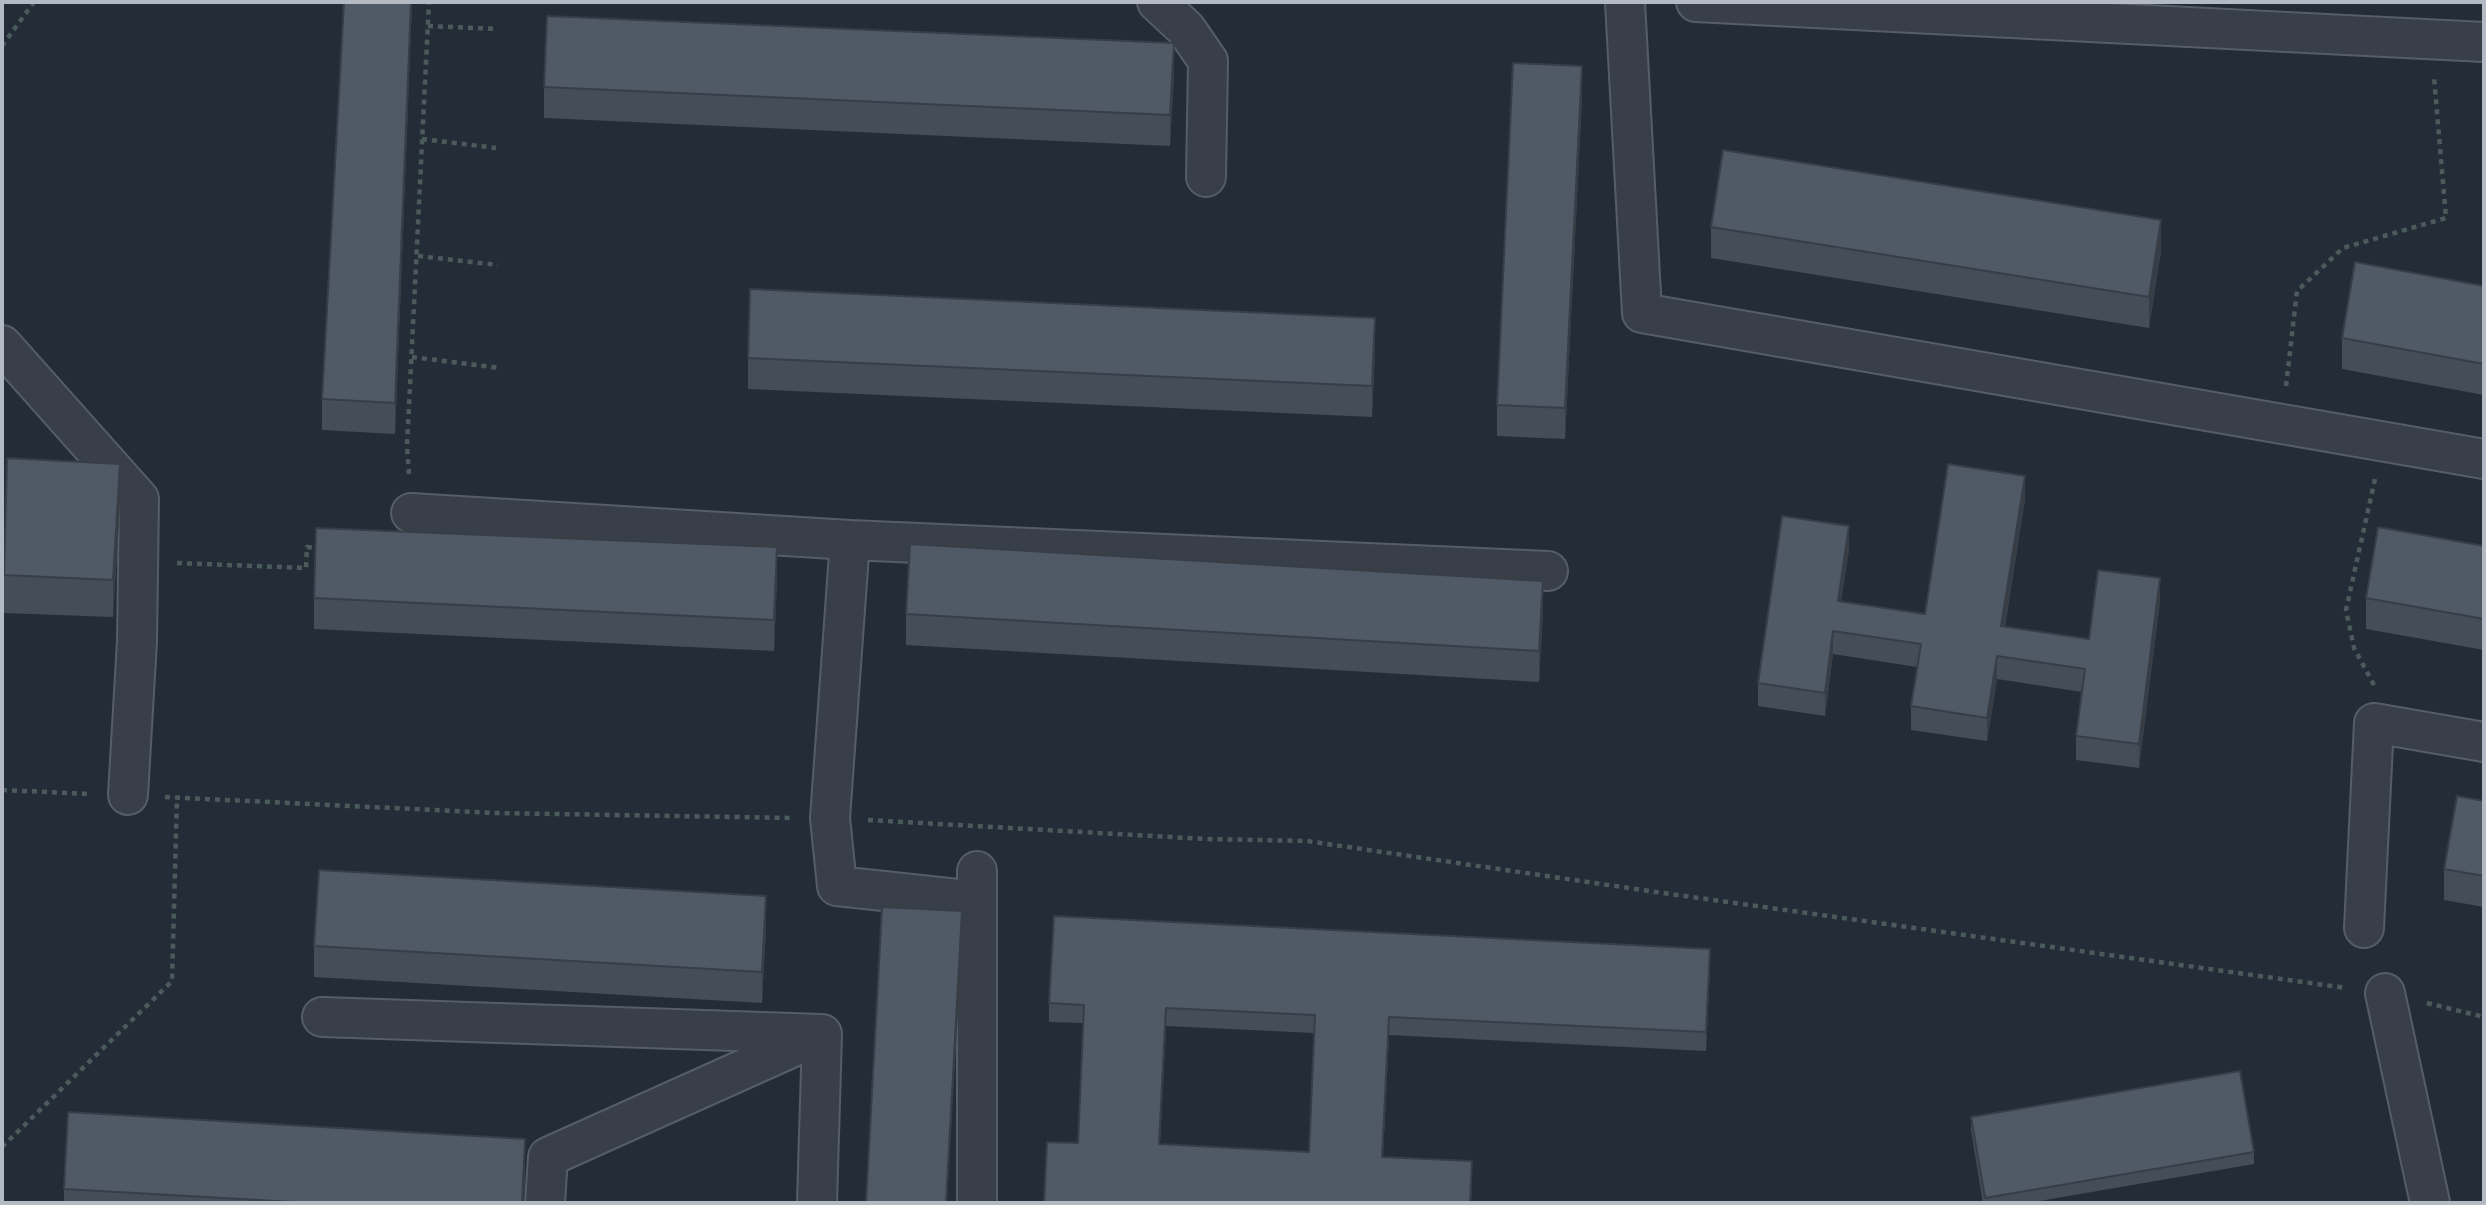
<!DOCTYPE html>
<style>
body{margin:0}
#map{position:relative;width:2486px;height:1205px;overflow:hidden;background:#242d37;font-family:"DM Sans",sans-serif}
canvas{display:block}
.frame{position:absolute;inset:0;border:4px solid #b3bac4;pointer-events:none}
</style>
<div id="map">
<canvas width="2486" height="1205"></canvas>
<div class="frame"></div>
</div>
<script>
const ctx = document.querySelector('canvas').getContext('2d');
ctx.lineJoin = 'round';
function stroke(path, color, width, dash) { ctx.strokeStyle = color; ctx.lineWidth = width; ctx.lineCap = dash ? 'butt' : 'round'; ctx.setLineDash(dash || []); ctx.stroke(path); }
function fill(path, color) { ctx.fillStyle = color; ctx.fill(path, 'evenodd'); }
const minor = new Path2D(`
 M1157,2L1186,29L1208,61L1206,177
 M1625,2L1642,313L2484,459
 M1696,2L2484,42
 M2,345L139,499L137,641L128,795
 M411,513L850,540L1548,571
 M850,540L830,818L837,886L976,901
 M2364,928L2374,723L2484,742
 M2385,993L2430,1203
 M322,1017L822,1034L548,1157L545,1203
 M817,1203L822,1034
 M977,1203V871`);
stroke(minor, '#565d66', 42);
stroke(new Path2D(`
 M428,26L498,29
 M2,46L34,2
 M422,139L496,148
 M418,256L498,265
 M412,357L500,368
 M2286,386L2297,291L2343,248L2446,218L2434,77
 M409,474L407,446L429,2
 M177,563L306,568L307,547L319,548
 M2374,685L2354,648L2346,610L2375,479
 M2,790L90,794
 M165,797L496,813L793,818
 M868,820L1206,839L1307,841L1663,893L2346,988
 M2427,1003L2484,1017
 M2,1147L172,981L177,797`), '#4b5b5c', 4.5, [5, 5]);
stroke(minor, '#383f48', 38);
fill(new Path2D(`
 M344,2H412L395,434L322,430V399Z
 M1174,74L1170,146L544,118V87Z
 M1582,97L1565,439L1497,436V405Z
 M1711,227L2161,251L2149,328L1711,258Z
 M2484,286V395L2342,369V338Z
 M1375,349L1372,417L748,389V358Z
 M2025,499L2005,627L2089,639L2160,601L2139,768L2076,760V736L2082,692L1997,679L1987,741L1911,730V706L1917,667L1833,654L1825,716L1758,706V683L1849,549L1841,601L1925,614Z
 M120,502L113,617L4,613V575Z
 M2484,546V650L2366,629V598Z
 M777,578L774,651L314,629V598Z
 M1543,612L1539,682L906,645V614Z
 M2484,801V907L2444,900V869Z
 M766,927L762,1003L314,977V946Z
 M1710,967L1706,1051L1389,1035L1383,1157L1472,1180L1471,1203H1044L1078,1143L1083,1023L1049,1022V1003ZM1166,1026L1314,1033L1309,1152L1160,1144Z
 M1971,1117L2254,1152V1164L2028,1203H1983L1971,1130Z
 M525,1170L524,1203H64V1189Z`), '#454d58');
fill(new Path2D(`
 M411,2H412L395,434V403Z
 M1174,43V74L1170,146V115Z
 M1582,66V97L1565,439V408Z
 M2161,220V251L2149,328V297Z
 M1375,318V349L1372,417V386Z
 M120,464V502L113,617V580Z
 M2025,476V499L2001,649V626Z
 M1849,526V549L1838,624V601Z
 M777,547V578L774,651V620Z
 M2160,578V601L2139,768V744Z
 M1543,581V612L1539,682V651Z
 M1833,631V654L1825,716V693Z
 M1997,656V679L1987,741V718Z
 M766,896V927L762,1003V972Z
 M962,911V942L947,1203H946Z
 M1710,949V967L1706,1051V1032Z
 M1166,1008V1026L1159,1163V1144Z
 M1389,1017V1035L1382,1175V1157Z
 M525,1139V1170L524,1203H522Z`), '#383e47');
const building = new Path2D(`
 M344,2H411L395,403L322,399Z
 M547,16L1174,43L1170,115L544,87Z
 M1513,63L1582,66L1565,408L1497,405Z
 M1723,150L2161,220L2149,297L1711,227Z
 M2355,262L2484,286V364L2342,338Z
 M750,289L1375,318L1372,386L748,358Z
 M7,458L120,464L113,580L4,575Z
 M1948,464L2025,476L2001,626L2089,639L2098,570L2160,578L2139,744L2076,736L2085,669L1997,656L1987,718L1911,706L1921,644L1833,631L1825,693L1758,683L1782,516L1849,526L1838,601L1925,614Z
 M2378,527L2484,546V619L2366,598Z
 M316,528L777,547L774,620L314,598Z
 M910,544L1543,581L1539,651L906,614Z
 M2457,796L2484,801V876L2444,869Z
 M319,870L766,896L762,972L314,946Z
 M882,907L962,911L946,1203H866Z
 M1054,916L1710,949L1706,1032L1389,1017L1382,1157L1472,1161L1470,1203H1044L1047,1142L1078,1143L1084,1005L1049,1003ZM1166,1008L1315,1015L1309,1152L1159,1144Z
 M2240,1071L2254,1152L1985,1198L1971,1117Z
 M68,1112L525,1139L522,1203H311L64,1189Z`);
fill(building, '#505966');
stroke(building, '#383e47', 2);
</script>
